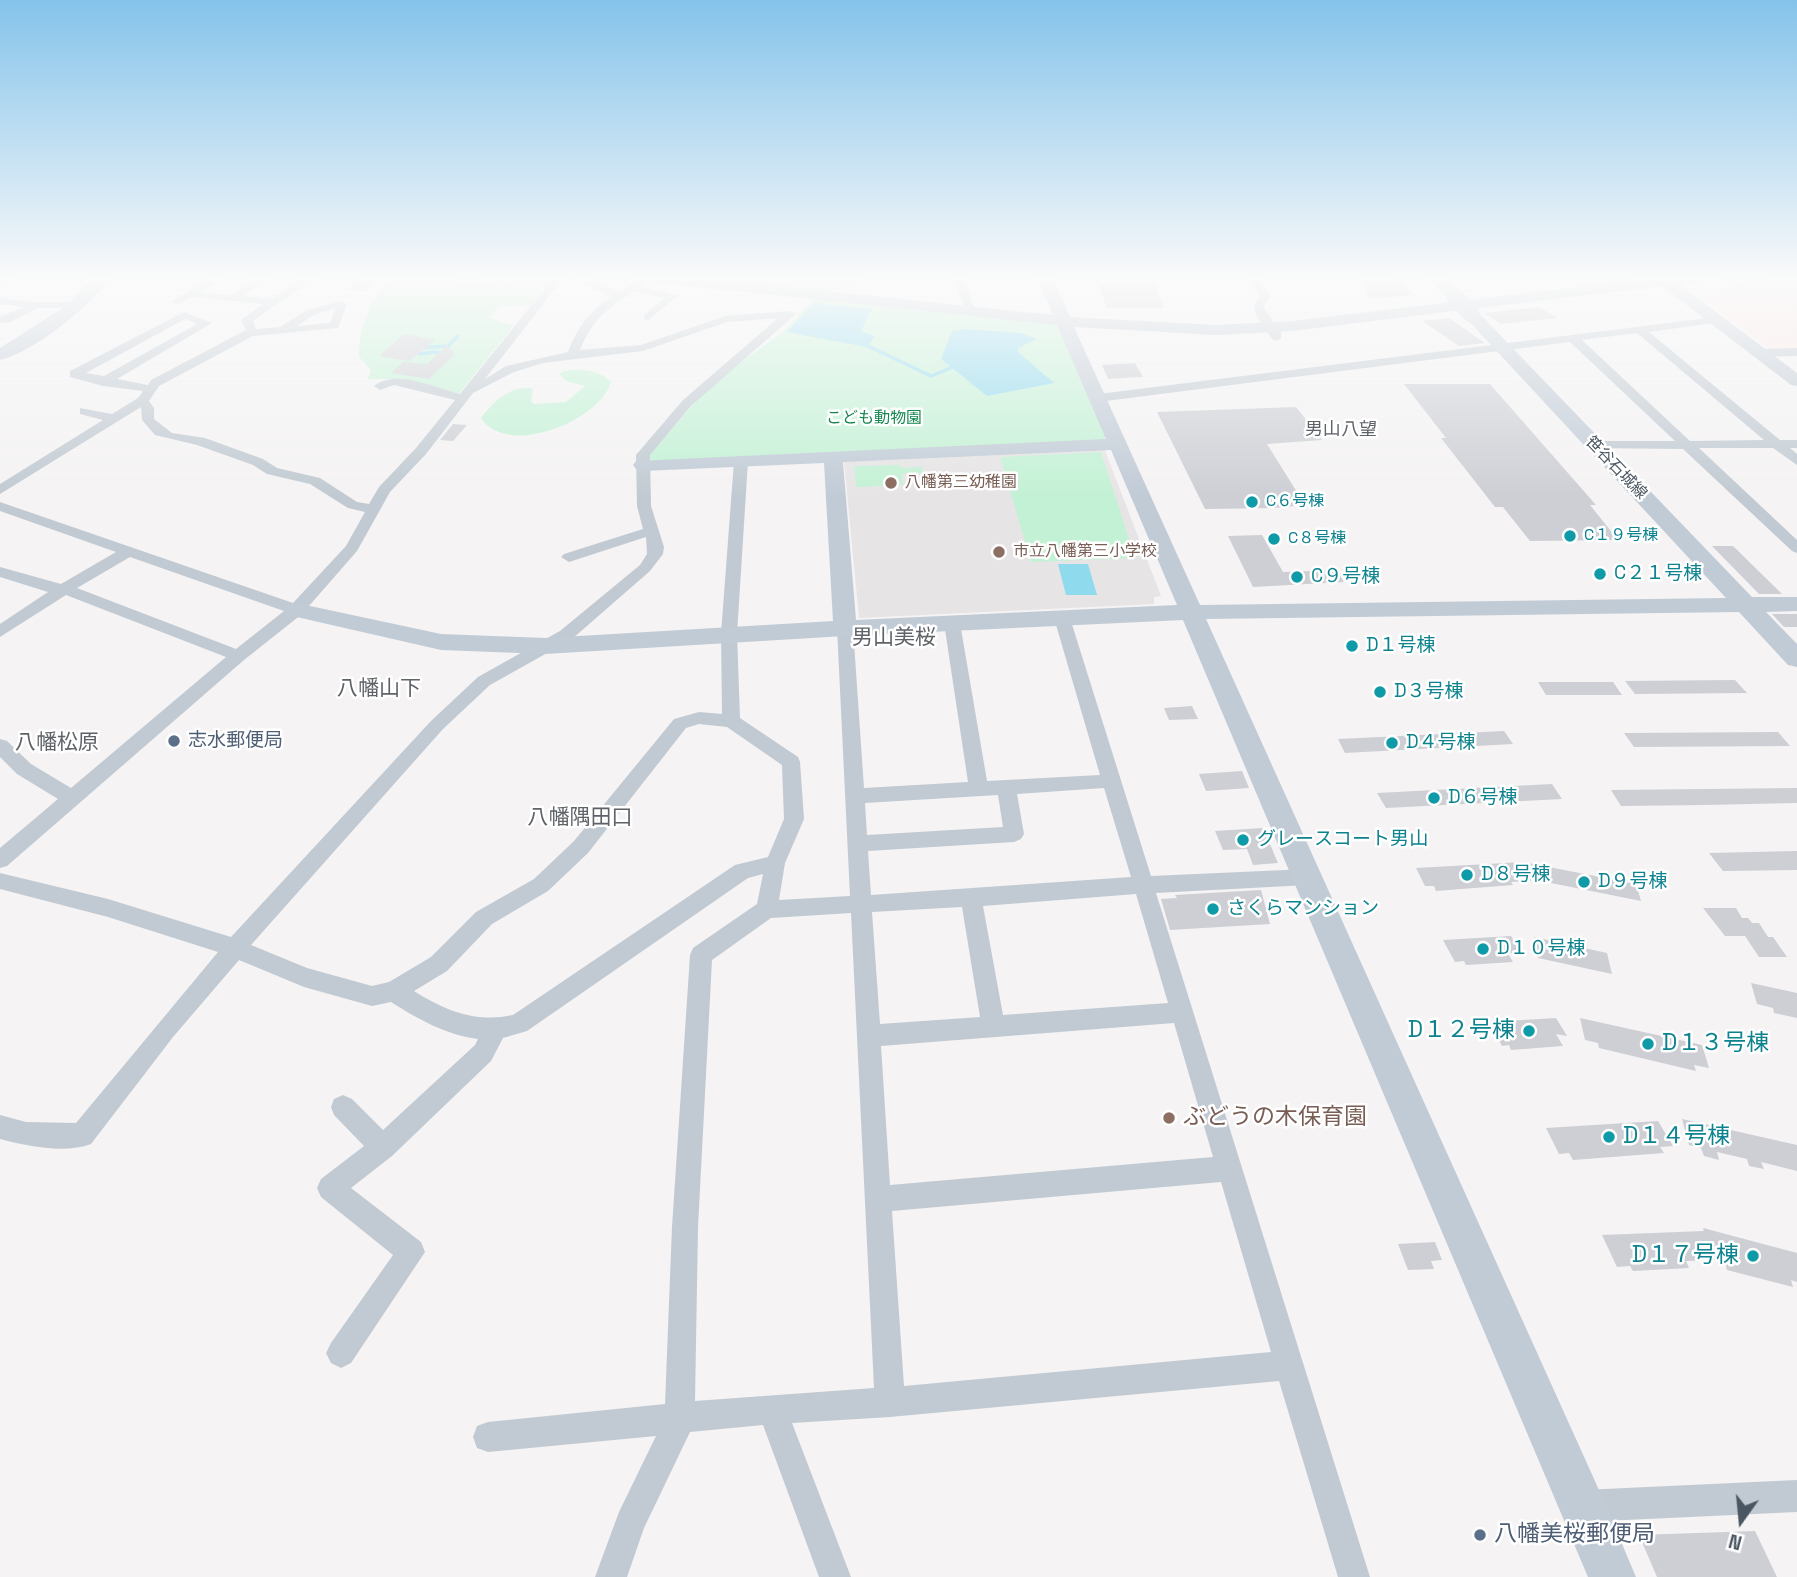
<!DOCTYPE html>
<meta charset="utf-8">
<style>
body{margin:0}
#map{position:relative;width:1797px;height:1577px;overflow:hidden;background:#f5f3f3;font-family:"Space Grotesk",sans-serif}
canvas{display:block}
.north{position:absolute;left:1706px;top:1486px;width:70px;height:70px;-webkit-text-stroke:5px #fff;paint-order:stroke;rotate:195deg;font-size:19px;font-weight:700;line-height:28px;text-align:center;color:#4a5661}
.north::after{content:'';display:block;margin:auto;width:24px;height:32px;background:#4a5661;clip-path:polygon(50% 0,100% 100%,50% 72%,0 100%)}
</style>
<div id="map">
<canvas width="1797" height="1577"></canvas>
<div class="north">N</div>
</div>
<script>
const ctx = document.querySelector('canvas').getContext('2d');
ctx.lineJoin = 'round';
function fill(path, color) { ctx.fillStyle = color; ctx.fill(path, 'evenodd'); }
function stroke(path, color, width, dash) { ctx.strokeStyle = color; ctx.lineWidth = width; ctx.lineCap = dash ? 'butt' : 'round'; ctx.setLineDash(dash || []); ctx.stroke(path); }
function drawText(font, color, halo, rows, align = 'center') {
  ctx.font = font + ' "Space Grotesk","Noto Sans JP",sans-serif'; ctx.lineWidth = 5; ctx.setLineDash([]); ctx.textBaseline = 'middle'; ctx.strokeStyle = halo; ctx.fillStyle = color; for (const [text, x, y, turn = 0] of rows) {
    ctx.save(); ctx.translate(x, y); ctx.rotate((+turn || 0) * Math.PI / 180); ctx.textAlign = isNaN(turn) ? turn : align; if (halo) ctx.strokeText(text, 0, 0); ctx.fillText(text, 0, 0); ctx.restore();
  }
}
fill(new Path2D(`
 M1104,448L1161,596L1154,597V604L859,618L844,461Z`), '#e6e4e5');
fill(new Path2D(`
 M1781,278L1797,279V349H1769L1694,291L1734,287L1730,283Z`), '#fce8e6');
fill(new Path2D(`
 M489,276H555L546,289L485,279Z
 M689,276H869L844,288L827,291Z
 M393,277L498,282L543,290L530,306L500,305L490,318L514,325L459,394L392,379H368L371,370L359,357C358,328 372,295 393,277Z
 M815,297L1050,323L1059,326L1107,437L1102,441L654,462L647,457L713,382L783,332Z
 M564,371C580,368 599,370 611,382C599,422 507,458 481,418C494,401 512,384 533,389L531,401L534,404L566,402L585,386L566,381L559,374Z
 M1101,452L1135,558L1031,562L1000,457Z
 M901,465V468L922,467L923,473L902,474L903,485L856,487L854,466Z`), '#c3f1d5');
fill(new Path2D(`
 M814,303L872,309L861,331L875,336L867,347L787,332Z
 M965,329L1020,333L1037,339L1018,348V352L1054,383L987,396L941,359L952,331Z
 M1058,564H1088L1097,595H1066Z`), '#90daee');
stroke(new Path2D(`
 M868,346L931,376L953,367
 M417,348L448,346L458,336
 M420,354L436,352L444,355`), '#90daee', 3.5);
fill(new Path2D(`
 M1366,276H1389L1415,295L1367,299Z
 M362,277L381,278L366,291L347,290Z
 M1098,284H1154L1164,308H1107Z
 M1539,307L1557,318L1501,324L1484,313Z
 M1449,318L1485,343L1459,346L1422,321Z
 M404,334L436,340L409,361L379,356Z
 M447,345L455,354L429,379L391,373L403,362L427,364Z
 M1135,363L1143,377L1108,379L1102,365Z
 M1404,384H1490L1596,505H1590L1618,540L1530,541L1503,507H1495L1441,438H1446Z
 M1296,407L1322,440L1267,444L1305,505L1274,508L1205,509L1157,412Z
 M453,424L467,425L453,441L440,440Z
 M1262,535L1283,572L1337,570L1344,582L1253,587L1228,536Z
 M1712,546H1733L1782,594H1759Z
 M1772,614H1797V627H1784Z
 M1735,680L1747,693L1635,694L1625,681Z
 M1538,682H1613L1622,695H1546Z
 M1192,706L1198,719L1169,720L1164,708Z
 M1504,731L1513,744L1345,753L1338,739Z
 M1778,732L1790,746L1634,747L1624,733Z
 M1242,771L1249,788L1206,791L1199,774Z
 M1552,784L1562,799L1386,808L1377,793Z
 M1797,788V803L1704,805L1621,806L1611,790Z
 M1263,828L1278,863L1253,865L1247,849L1223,850L1215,831Z
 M1797,851V870L1723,871L1709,853Z
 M1523,862L1636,884L1641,901L1536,880L1511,882L1513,885L1436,891L1434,886H1425L1416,868Z
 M1261,890L1270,924L1170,930L1161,899L1177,898L1175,895Z
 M1703,908H1736L1742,918H1748L1752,923H1759L1768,937H1773L1787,957H1759L1745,936H1725Z
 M1511,936L1521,955L1507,952L1513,962L1466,965L1464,961L1455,962L1443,940Z
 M1534,937L1607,953L1612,974L1538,958Z
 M1751,983L1797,993V1018L1774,1013L1773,1008L1757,1004Z
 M1556,1018L1567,1036L1556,1034L1563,1046L1511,1050L1509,1045L1502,1046L1490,1022Z
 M1580,1018L1702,1045L1709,1068L1694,1065L1696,1071L1599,1048L1598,1043L1585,1040Z
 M1682,1119L1797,1145V1171L1761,1162L1764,1169L1749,1166L1747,1159L1717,1152L1719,1160L1704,1156L1701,1148L1689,1145Z
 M1658,1121L1673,1146L1660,1147L1664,1153L1573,1160L1569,1153L1559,1154L1546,1128Z
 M1703,1228L1797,1253V1282L1791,1280L1793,1287L1727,1270L1725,1262L1715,1260L1686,1261L1689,1268L1633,1271L1630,1266L1617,1267L1602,1235L1704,1231Z
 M1435,1242L1442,1260L1431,1261L1434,1269L1408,1270L1398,1244Z
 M1755,1531L1777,1577H1657L1639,1535Z`), '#cdcfd5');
fill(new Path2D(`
 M0,276H15L0,283Z
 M215,276H228L202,292L231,295L260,276H272L244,296L272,299L305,276H317L253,321L256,329L280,327L307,310L342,301L347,304L338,328L253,336L159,386L149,401L154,408V419L172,433L205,438L263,459L277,468L320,478L357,502L369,504L379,487L416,448L455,400L394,385L380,390L374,386C395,368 436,388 460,394L555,276H565L485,379L506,366L568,352C577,328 589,311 611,297L570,276H583L619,292L645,276H655L642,287L678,296L648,320L644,319V315L664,298L634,292C606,309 592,320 580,350L641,345L725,316L790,311L796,314L691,406L650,455L651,506L664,547L663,554L650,571L572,639L490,685L443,729L251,945L307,968L372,986L389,982L431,957L476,912L534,879L574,841L674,719L699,712L722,714L721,634L734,461L741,457L748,461L737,634L740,718L798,757L800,762L804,819L785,863L779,900L850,896L837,628L845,623L853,628L864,788L968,782L944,623L952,618L960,623L987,781L1100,775L1054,618L1062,613L1070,618L1151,876L1308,869L1315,871L1318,877L1315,883L1308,885L1156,893L1370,1577H1338L1279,1381L890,1417L792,1423L851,1577H819L763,1425L690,1432L644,1528L627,1577H595L619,1512L656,1436L488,1452L477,1448L473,1437L477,1426L488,1422L665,1404L672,1227L690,955L693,948L757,904L763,874L748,878L527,1031L503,1038L491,1061L392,1156L351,1188L421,1242L425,1252L351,1363L341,1368L331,1363L326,1353L331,1343L393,1255L321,1197L317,1188L321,1179L364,1146L334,1115L331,1107L334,1099L343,1095L352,1099L383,1130L475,1045L478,1039C446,1035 418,1019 391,1002L372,1006L304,987L239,960L173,1037L91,1144C65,1154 26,1146 0,1139V1115L26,1122L76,1123L218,952L108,917L0,889V873L108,899L231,937L431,721L478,677L560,631L640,565L647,554L646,537L569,562L561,557L564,554L643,529L637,506L636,455L683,400L778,318L727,322L643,351L543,363L514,372L473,393L426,454L390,492L357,551L302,614L244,660L7,866L0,868V848L58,799L17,774L0,757V739L7,741L31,764L71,788L226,657L66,595L0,637V624L48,592L0,577V567L61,584L116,552L0,511V502L293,603L346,546L365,512L348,508L310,484L267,474L253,465L197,445L155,435L142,420L141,407L0,494V484L103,420L80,414V408L112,414L138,398L143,391L103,386L70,377V371L184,312L212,323L117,379L148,385L151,380L246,330L241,320L263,304L192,297L177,304L172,301ZM335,309L330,323L297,326L315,314ZM185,319L197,324L104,376L86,373ZM130,557L284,611L236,649L77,588ZM699,724L727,727L782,765L784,819L768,857L735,865L513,1015C475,1023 446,1011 414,991L447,971L492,924L548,891L588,853L686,728ZM1104,788L1131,877L871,895L868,851L1014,842L1021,839L1024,834L1017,794ZM998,795L1003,827L867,835L865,803ZM1136,894L1168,1003L1003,1015L983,906ZM962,907L980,1017L880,1024L872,912ZM851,913L874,1388L695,1401L698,1227L712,960L771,918ZM1174,1023L1213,1157L890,1185L881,1046ZM1221,1182L1271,1352L904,1386L892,1211Z
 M954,276H964L975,312L974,314L965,312Z
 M1247,276H1257L1270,296L1264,306L1266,317L1256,315L1254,306L1260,296Z
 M0,298L36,302H78L83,305L78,308H38L10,322L0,323V317L24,307L0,304Z
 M1716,317L1722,320L1720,322L1649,332L1780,440H1797V448H1790L1797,454V465L1773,448H1699L1797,540V553L1792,551L1683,449L1589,448L1587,445L1594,441H1675L1570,342L1098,402L1092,398L1098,394ZM1637,333L1764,440L1690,441L1582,340Z
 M1797,348V356L1759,357L1753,353L1759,349Z
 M1797,1480V1512L1583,1522L1572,1517L1567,1506L1572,1495L1583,1490Z`), '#c1cad2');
fill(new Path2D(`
 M96,276H112C91,305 35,352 0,360V348L64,307Z
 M633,276H684L1053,315L1036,276H1052L1070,317L1216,325L1292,321L1652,278L1650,276H1718L1710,281L1679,284L1797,373V386L1791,385L1662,286L1471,309L1477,311L1752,597H1797V611L1766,612L1797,644V667L1788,665L1739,612L1206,619L1599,1490L1636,1577H1588L1183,620L845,636L545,654L441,650L288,615L284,610L288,605L296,603L441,634L545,638L833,621L824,463L643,471L636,469L633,465L636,461L1106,439L1057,325L641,281ZM1470,309L1463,314L1465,317L1726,598L1200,605L1074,327L1216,335L1292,331ZM1111,450L1177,605L856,620L843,462Z
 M1427,276H1443L1462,296L1454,301L1448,299Z`), '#c1cbd6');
stroke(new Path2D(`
 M1262,315L1276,335`), '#c1cad2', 11);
stroke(new Path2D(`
 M1454,296L1471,314`), '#c1cbd6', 17);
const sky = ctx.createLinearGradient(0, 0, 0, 497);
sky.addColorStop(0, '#85c3ea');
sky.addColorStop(0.56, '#fafafa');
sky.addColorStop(1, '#fafafa00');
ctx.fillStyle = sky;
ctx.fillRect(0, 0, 1797, 497);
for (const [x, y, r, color] of [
 [891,483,7,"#8d6e63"],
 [1252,502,7,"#0f9aa8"],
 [1570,536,7,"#0f9aa8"],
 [1274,539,7,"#0f9aa8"],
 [999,552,7,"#8d6e63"],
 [1600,574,7,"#0f9aa8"],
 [1297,577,7,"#0f9aa8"],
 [1352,646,7,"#0f9aa8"],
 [1380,692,7,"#0f9aa8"],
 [174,741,7,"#5c6f8a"],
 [1392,743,7,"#0f9aa8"],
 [1434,798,7,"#0f9aa8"],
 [1243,840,7,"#0f9aa8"],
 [1467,875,7,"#0f9aa8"],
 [1584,882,7,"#0f9aa8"],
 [1213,909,7,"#0f9aa8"],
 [1483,949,7,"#0f9aa8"],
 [1529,1031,7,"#0f9aa8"],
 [1648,1044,7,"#0f9aa8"],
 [1169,1118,7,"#8d6e63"],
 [1609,1137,7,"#0f9aa8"],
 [1753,1256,7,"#0f9aa8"],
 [1480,1535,7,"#5c6f8a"]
]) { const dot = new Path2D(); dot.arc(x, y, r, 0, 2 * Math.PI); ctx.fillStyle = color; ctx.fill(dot); stroke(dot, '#fff', 2.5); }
drawText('16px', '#17864f', '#fff', [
 ["こども動物園",874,419]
]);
drawText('16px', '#4a5661', '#fff', [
 ["笹谷石城線",1616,468,46]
]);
drawText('16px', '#785e54', '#fff', [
 ["八幡第三幼稚園",905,483],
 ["市立八幡第三小学校",1013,552]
], 'left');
drawText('16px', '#0d838f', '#fff', [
 ["C６号棟",1266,502],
 ["C１９号棟",1584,536],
 ["C８号棟",1288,539]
], 'left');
drawText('18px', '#5f6368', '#fff', [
 ["男山八望",1341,430]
]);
drawText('19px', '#0d838f', '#fff', [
 ["C２１号棟",1614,574],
 ["C９号棟",1311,577],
 ["D１号棟",1366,646],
 ["D３号棟",1394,692],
 ["D４号棟",1406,743],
 ["D６号棟",1448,798],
 ["グレースコート男山",1257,840],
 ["D８号棟",1481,875],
 ["D９号棟",1598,882],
 ["さくらマンション",1227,909],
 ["D１０号棟",1497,949]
], 'left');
drawText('19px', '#4e5e75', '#fff', [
 ["志水郵便局",188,741]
], 'left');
drawText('21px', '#5f6368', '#fff', [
 ["男山美桜",894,638],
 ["八幡山下",379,689],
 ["八幡松原",57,743],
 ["八幡隅田口",580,818]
]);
drawText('23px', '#0d838f', '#fff', [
 ["D１２号棟",1515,1031],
 ["D１３号棟",1662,1044,"left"],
 ["D１４号棟",1623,1137,"left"],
 ["D１７号棟",1739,1256]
], 'right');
drawText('23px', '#785e54', '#fff', [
 ["ぶどうの木保育園",1183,1118]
], 'left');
drawText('23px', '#4e5e75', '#fff', [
 ["八幡美桜郵便局",1494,1535]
], 'left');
</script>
